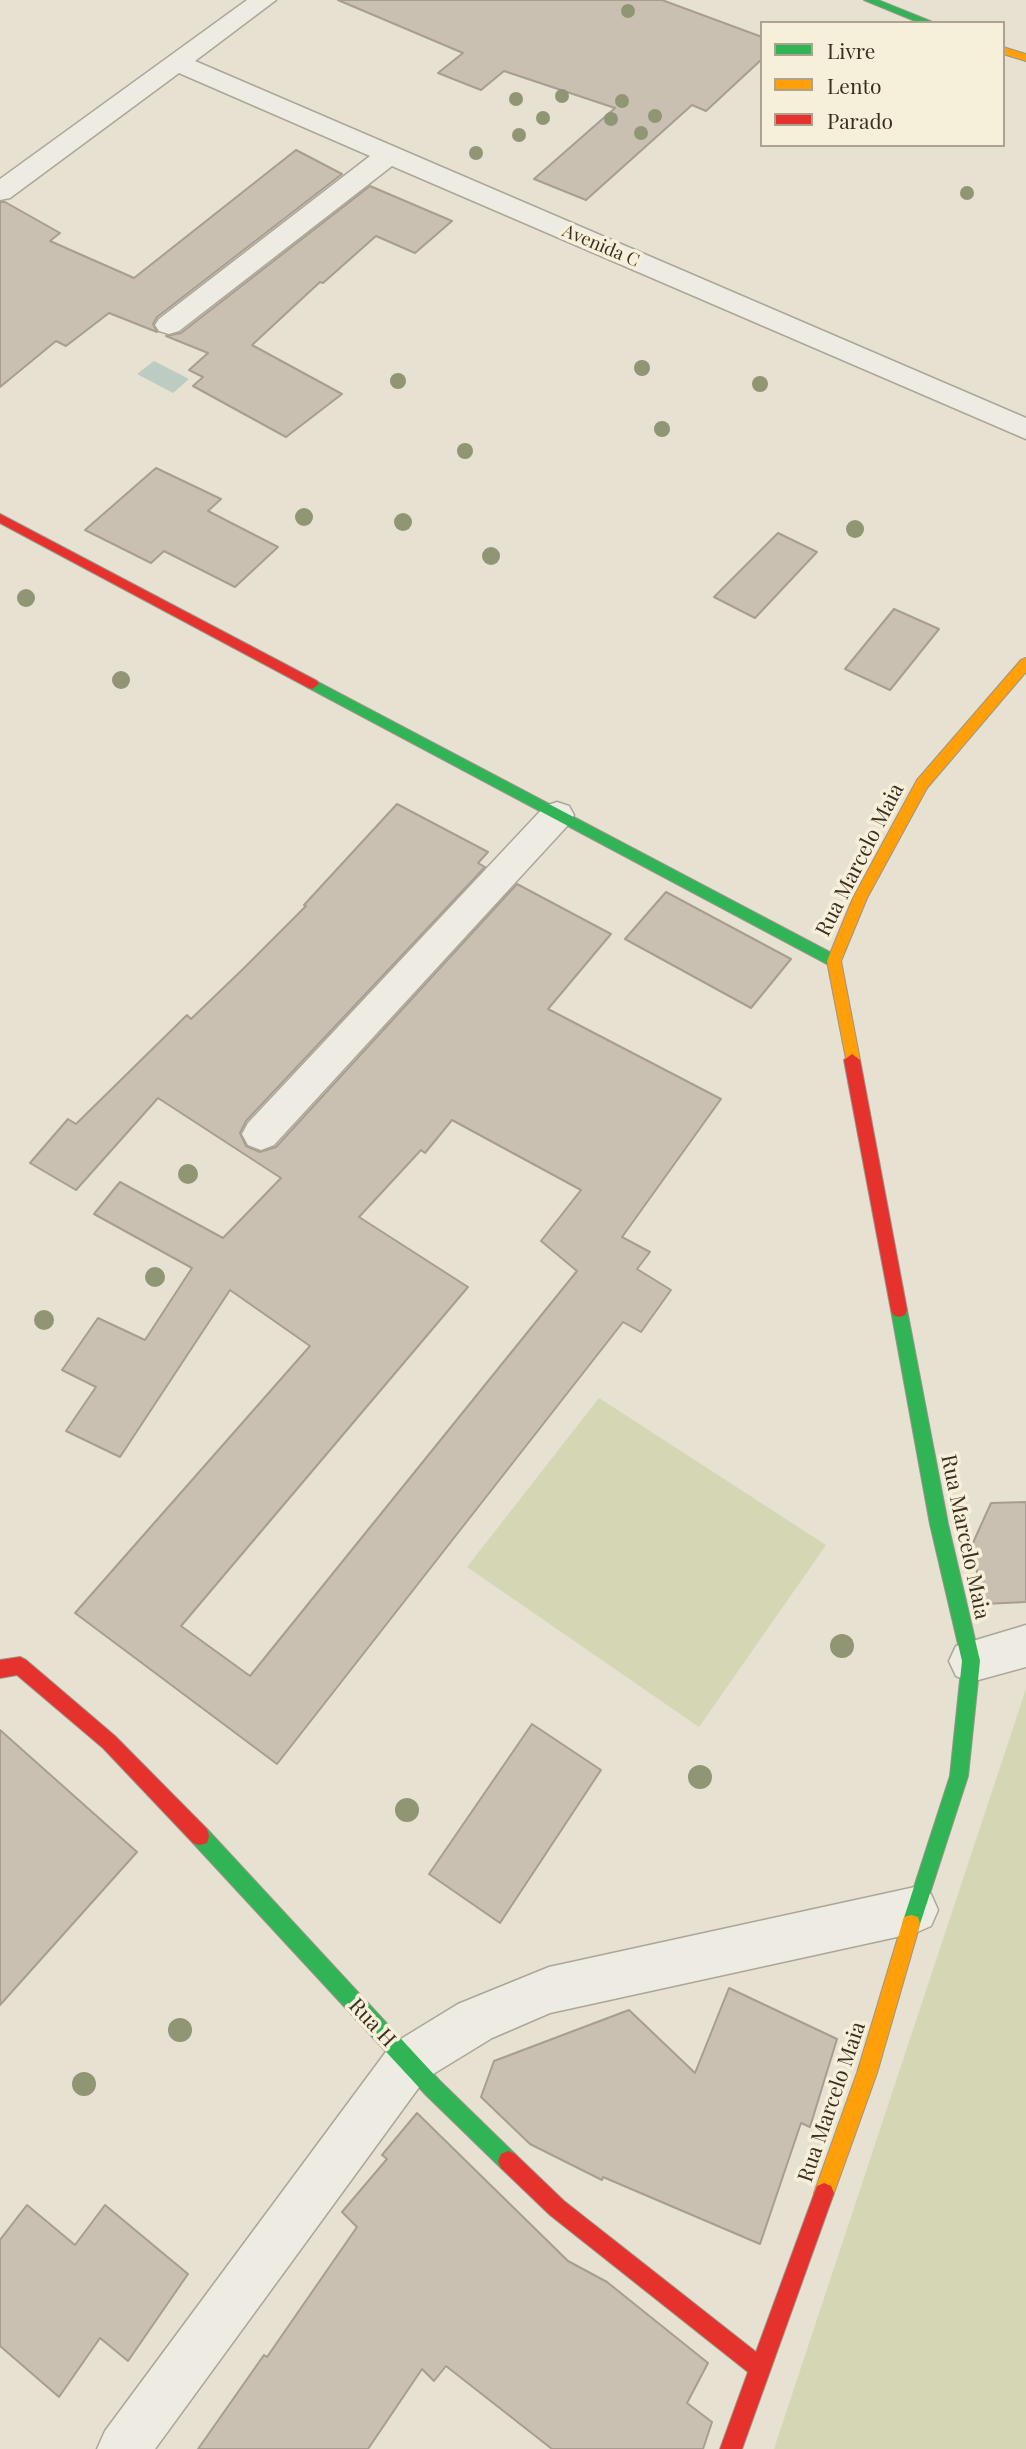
<!DOCTYPE html>
<style>
body{margin:0}
#map{position:relative;width:1026px;height:2449px;overflow:hidden;background:#e6e1d1;font-family:"Playfair Display",serif}
canvas{display:block}
.legend{position:absolute;left:760px;top:21px;width:245px;height:126px;box-sizing:border-box;background:#f6efd9;border:2px solid #aba28f;margin:0;padding:9px 12px;list-style:none;font-size:21px;color:#3b2f21}
.legend li{display:flex;align-items:center;gap:14px;height:35px}
.legend b{width:35px;border:2px solid #aba28f}
</style>
<div id="map">
<canvas width="1026" height="2449"></canvas>
<ul class="legend">
<li><b style="height:9px;background:#30b455"></b>Livre</li>
<li><b style="height:9px;background:#ff9f0a"></b>Lento</li>
<li><b style="height:9px;background:#e5322d"></b>Parado</li>
</ul>
</div>
<script>
const ctx = document.querySelector('canvas').getContext('2d');
ctx.lineJoin = 'round';
function fill(path, color) { ctx.fillStyle = color; ctx.fill(path, 'evenodd'); }
function stroke(path, color, width, dash) { ctx.strokeStyle = color; ctx.lineWidth = width; ctx.lineCap = dash ? 'butt' : 'round'; ctx.setLineDash(dash || []); ctx.stroke(path); }
function drawText(font, color, halo, rows, align = 'center') {
  ctx.font = font + ' "Playfair Display",serif'; ctx.lineWidth = 7; ctx.setLineDash([]); ctx.textBaseline = 'middle'; ctx.strokeStyle = halo; ctx.fillStyle = color; for (const [text, x, y, turn = 0] of rows) {
    ctx.save(); ctx.translate(x, y); ctx.rotate((+turn || 0) * Math.PI / 180); ctx.textAlign = isNaN(turn) ? turn : align; if (halo) ctx.strokeText(text, 0, 0); ctx.fillText(text, 0, 0); ctx.restore();
  }
}
fill(new Path2D(`
 M599,1398L826,1545L699,1727L467,1567Z
 M1026,1689V2449H774Z`), '#d4d6b4');
fill(new Path2D(`
 M154,361L189,379L173,393L137,374Z`), '#bcccc2');
const building = new Path2D(`
 M338,0H662L762,37V59L706,111L692,105L586,200L534,179L615,108L504,71L481,90L438,73L463,53Z
 M296,150L342,174L157,317L153,324L157,332L109,313L66,346L56,341L0,387V202H5L60,233L50,241L134,278Z
 M370,186L452,221L415,253L376,236L323,283L320,282L252,345L342,394L286,437L193,386L203,377L189,370L208,353L166,336L181,333Z
 M156,468L221,499L208,511L278,547L235,587L164,551L151,563L85,530Z
 M778,533L817,552L755,618L714,597Z
 M894,609L939,629L890,690L845,669Z
 M397,804L488,852L478,863L485,867L246,1121L240,1133L246,1146L260,1152L276,1147L517,884L611,934L548,1009L721,1099L622,1237L650,1252L637,1269L671,1290L641,1332L623,1322L277,1764L75,1613L310,1346L230,1290L120,1457L66,1431L96,1387L62,1370L98,1318L145,1340L192,1268L94,1214L120,1182L223,1238L281,1178L158,1098L76,1190L30,1163L68,1119L76,1124L187,1015L191,1019L243,969L306,906L304,905ZM452,1120L581,1190L541,1241L577,1271L250,1676L181,1626L468,1287L359,1217L421,1150L425,1153Z
 M666,892L791,959L751,1008L625,939Z
 M1026,1502V1602L983,1604L972,1545L991,1503Z
 M532,1724L601,1770L500,1923L429,1874Z
 M0,1730L137,1852L0,2005Z
 M729,1988L837,2039L810,2127L801,2123L760,2244L603,2177L602,2180L530,2144L481,2097L494,2061L629,2010L695,2073Z
 M417,2113L568,2261L607,2282L708,2363L687,2403L712,2422L703,2449H552L446,2366L434,2381L422,2369L368,2449H198L264,2355L267,2357L357,2227L342,2212L387,2159L382,2155Z
 M27,2205L75,2245L105,2205L188,2274L128,2361L100,2338L59,2397L0,2346V2240Z`);
fill(building, '#cac0b2');
stroke(building, '#a79d90', 2);
const street = new Path2D(`
 M247,0H276L195,61L1026,418V439L392,166L179,331L169,334L159,331L155,325L159,319L370,156L179,73L10,198L0,200V179Z
 M557,802L569,806L574,815L569,824L274,1145L261,1150L248,1145L242,1134L248,1123L545,806Z
 M1026,1625V1667L971,1682L956,1676L949,1661L956,1646Z
 M915,1887L931,1894L938,1910L931,1926L915,1933L550,2013L492,2038L425,2079L155,2449H97L105,2431L391,2045L458,2004L549,1967Z`);
const fast = new Path2D(`
 M864,0H878L935,23H920Z
 M312,679L839,957L841,961L839,965H829L307,687V681Z
 M899,1303L905,1305L907,1310L948,1524L980,1661L968,1776L920,1924L918,1931L911,1933L904,1931L902,1924L950,1776L962,1661L930,1524L891,1310L893,1305Z
 M200,1827L207,1829L440,2081L515,2154L518,2161L515,2168L508,2171L501,2168L426,2095L193,1843L191,1836L193,1829Z`);
const slow = new Path2D(`
 M1003,47L1026,54V61L1003,54Z
 M1026,658V672L927,788L867,898L841,961L860,1060L852,1066L847,1064L827,961L853,898L917,780L1021,660Z
 M911,1915L918,1917L920,1924L877,2073L834,2193L831,2200L824,2203L817,2200L814,2193L857,2073L902,1924L904,1917Z`);
const jam = new Path2D(`
 M0,514L317,681L319,684L312,689L307,687L0,523Z
 M852,1054L860,1060L907,1310L905,1315L899,1317L893,1315L891,1310L844,1060Z
 M20,1657L26,1660L115,1736L207,1829L209,1836L207,1843L200,1845L193,1843L103,1748L17,1675L0,1678V1660Z
 M508,2151L515,2154L564,2201L756,2352L817,2186L824,2183L831,2186L834,2193L742,2449H720L748,2372L550,2215L501,2168L498,2161L501,2154Z`);
stroke(street, '#aca699', 3);
stroke(fast, '#9b958a', 2);
stroke(slow, '#9b958a', 2);
stroke(jam, '#9b958a', 2);
fill(street, '#eeebe3');
fill(fast, '#30b455');
fill(slow, '#ff9f0a');
fill(jam, '#e5322d');
ctx.fillStyle = '#909574';
for (const [x, y, r] of [
 [628,11,7],
 [562,96,7],
 [516,99,7],
 [622,101,7],
 [655,116,7],
 [543,118,7],
 [611,119,7],
 [641,133,7],
 [519,135,7],
 [476,153,7],
 [967,193,7],
 [642,368,8],
 [398,381,8],
 [760,384,8],
 [662,429,8],
 [465,451,8],
 [304,517,9],
 [403,522,9],
 [855,529,9],
 [491,556,9],
 [26,598,9],
 [121,680,9],
 [188,1174,10],
 [155,1277,10],
 [44,1320,10],
 [842,1646,12],
 [700,1777,12],
 [407,1810,12],
 [180,2030,12],
 [84,2084,12]
]) { ctx.beginPath(); ctx.arc(x, y, r, 0, 2 * Math.PI); ctx.fill(); }
drawText('18px', '#3b2f21', '#f6efd9', [
 ["Avenida C",601,246,23]
]);
drawText('21px', '#3b2f21', '#f6efd9', [
 ["Rua Marcelo Maia",860,860,-63],
 ["Rua Marcelo Maia",965,1537,78],
 ["Rua H",372,2023,47],
 ["Rua Marcelo Maia",832,2102,-71]
]);
</script>
